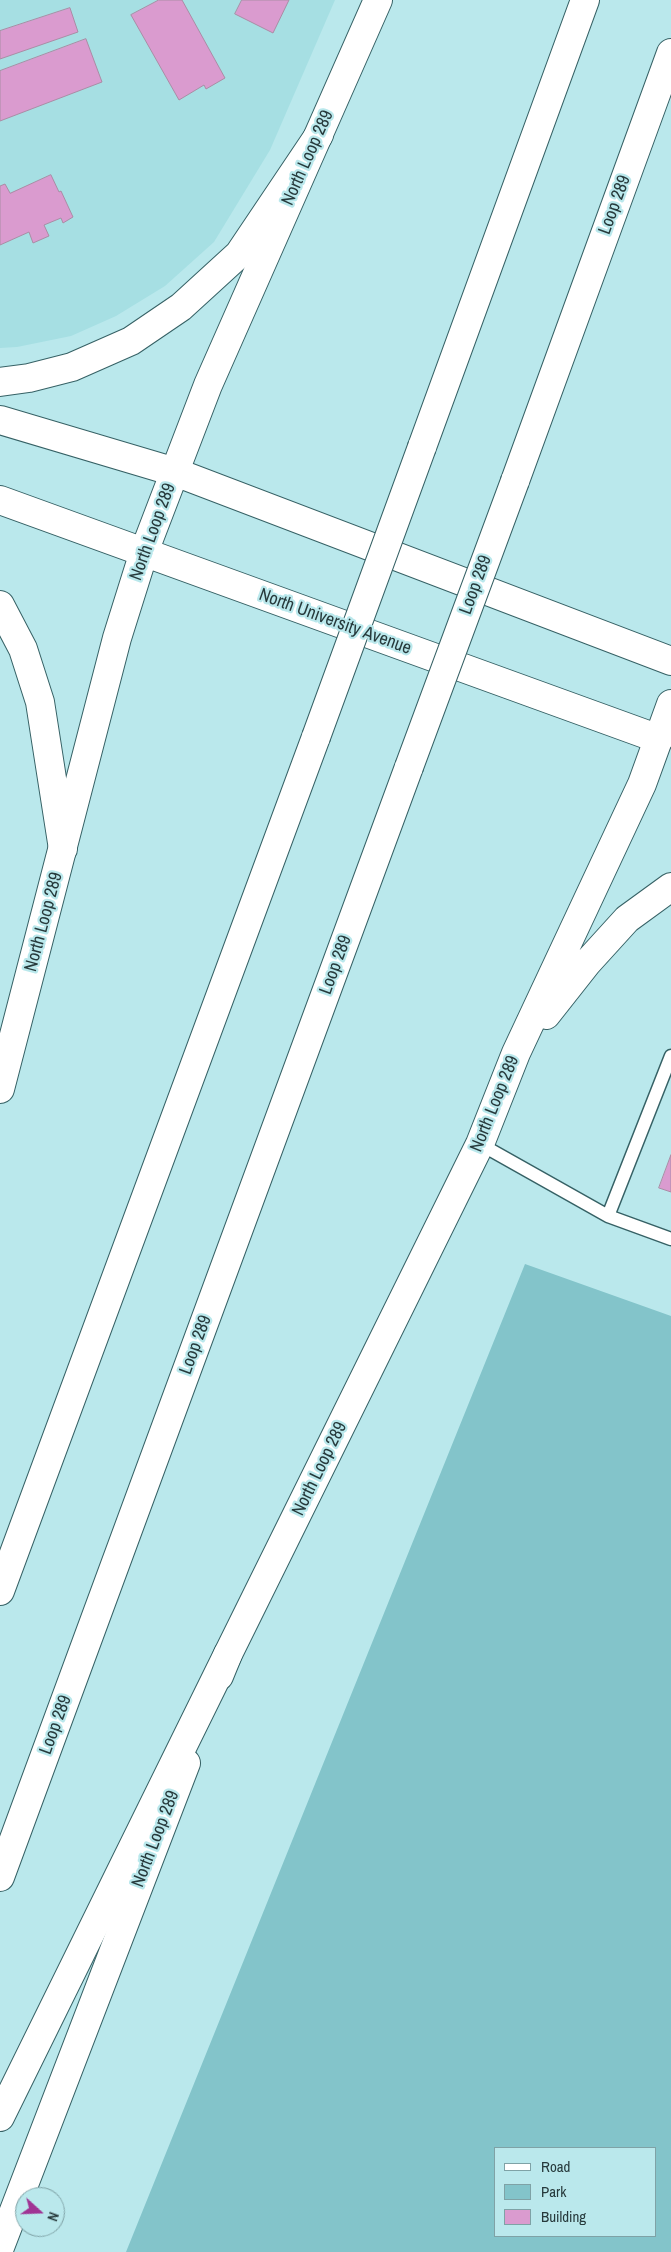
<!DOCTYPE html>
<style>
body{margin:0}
#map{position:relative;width:671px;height:2252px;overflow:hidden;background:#bae8ec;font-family:"Archivo Narrow",sans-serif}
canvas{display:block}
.legend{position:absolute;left:494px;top:2147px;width:162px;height:90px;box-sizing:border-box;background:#bae8ec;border:1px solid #7fa2a6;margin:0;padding:6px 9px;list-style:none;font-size:15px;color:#273a3c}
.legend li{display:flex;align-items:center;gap:10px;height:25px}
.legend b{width:25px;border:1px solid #7fa2a6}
.north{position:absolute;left:15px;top:2187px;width:50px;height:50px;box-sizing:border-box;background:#bae8ec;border:1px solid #7fa2a6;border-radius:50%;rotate:110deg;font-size:14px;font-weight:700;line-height:20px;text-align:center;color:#273a3c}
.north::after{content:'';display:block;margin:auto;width:18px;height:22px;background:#a03494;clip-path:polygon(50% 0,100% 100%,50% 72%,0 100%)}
</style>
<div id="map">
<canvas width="671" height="2252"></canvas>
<ul class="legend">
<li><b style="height:6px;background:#fff"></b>Road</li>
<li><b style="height:14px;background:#83c4ca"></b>Park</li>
<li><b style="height:14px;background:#da9bcf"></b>Building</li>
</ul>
<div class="north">N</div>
</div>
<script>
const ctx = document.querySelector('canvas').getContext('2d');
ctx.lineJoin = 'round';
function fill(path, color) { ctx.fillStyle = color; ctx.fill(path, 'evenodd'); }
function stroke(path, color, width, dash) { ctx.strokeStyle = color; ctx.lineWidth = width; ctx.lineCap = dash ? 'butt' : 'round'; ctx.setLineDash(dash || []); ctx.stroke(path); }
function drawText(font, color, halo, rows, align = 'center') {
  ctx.font = font + ' "Archivo Narrow",sans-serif'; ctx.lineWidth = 4.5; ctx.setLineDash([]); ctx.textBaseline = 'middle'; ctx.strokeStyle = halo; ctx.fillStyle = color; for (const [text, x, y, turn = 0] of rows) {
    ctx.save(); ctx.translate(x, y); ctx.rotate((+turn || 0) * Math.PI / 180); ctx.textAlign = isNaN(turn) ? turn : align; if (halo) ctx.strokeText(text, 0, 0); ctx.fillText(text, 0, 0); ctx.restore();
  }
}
fill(new Path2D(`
 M0,0H335L270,150L214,242L165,286L116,316L71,336L17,347L0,348Z`), '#a6dfe3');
fill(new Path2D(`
 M525,1264L671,1316V2252H126ZM495,2148H655V2236H495Z`), '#83c4ca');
const building = new Path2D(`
 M159,0H182L225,78L206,89L204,85L179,100L131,15Z
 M242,0H289L273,33L235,14Z
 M70,8L78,32L0,59V31Z
 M86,39L102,82L0,121V71Z
 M51,175L59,192L61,191L73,217L63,223L61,218L44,225L49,236L33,243L29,232L0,245V186L5,184L10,193Z
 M671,1155V1192L659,1188Z`);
fill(building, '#da9bcf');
stroke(building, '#aa8da5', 1);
const service = new Path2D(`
 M480,1144L608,1216L671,1239
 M608,1216L671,1056`);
const secondary = new Path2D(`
 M546,1015L587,963L627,919L671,887
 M0,1089L117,638L144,552L208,385L378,0
 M219,1676L228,1654L480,1144L516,1053L642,784L671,704
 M0,2247L186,1763`);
const primary = new Path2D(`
 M0,382L29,378L72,367L131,341L181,307L239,254L319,135
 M0,420L175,472L671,661
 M0,500L659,739
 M0,605L23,649L40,702L63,849`);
const motorway = new Path2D(`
 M422,447L585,0
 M515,481L671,53
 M0,1591L316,737
 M0,1877L409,767
 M0,2117L228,1654`);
stroke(service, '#366165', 15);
stroke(secondary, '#366165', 30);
stroke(primary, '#366165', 30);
stroke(motorway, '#366165', 30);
stroke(service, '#fff', 12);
stroke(secondary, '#fff', 28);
stroke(primary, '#fff', 28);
stroke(motorway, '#fff', 28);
const motorwayBridge = new Path2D(`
 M316,737L422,447
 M409,767L515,481`);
stroke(motorwayBridge, '#366165', 30, []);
stroke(motorwayBridge, '#fff', 28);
drawText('18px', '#273a3c', '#bae8ec', [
 ["North Loop 289",308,158,-66],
 ["Loop 289",615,205,-70],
 ["North Loop 289",153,532,-70],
 ["Loop 289",476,585,-70],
 ["North University Avenue",335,622,20],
 ["North Loop 289",44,922,-75],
 ["Loop 289",336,965,-70],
 ["North Loop 289",495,1104,-68],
 ["Loop 289",196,1345,-70],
 ["North Loop 289",320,1469,-64],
 ["Loop 289",56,1725,-70],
 ["North Loop 289",156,1839,-69]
]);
</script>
